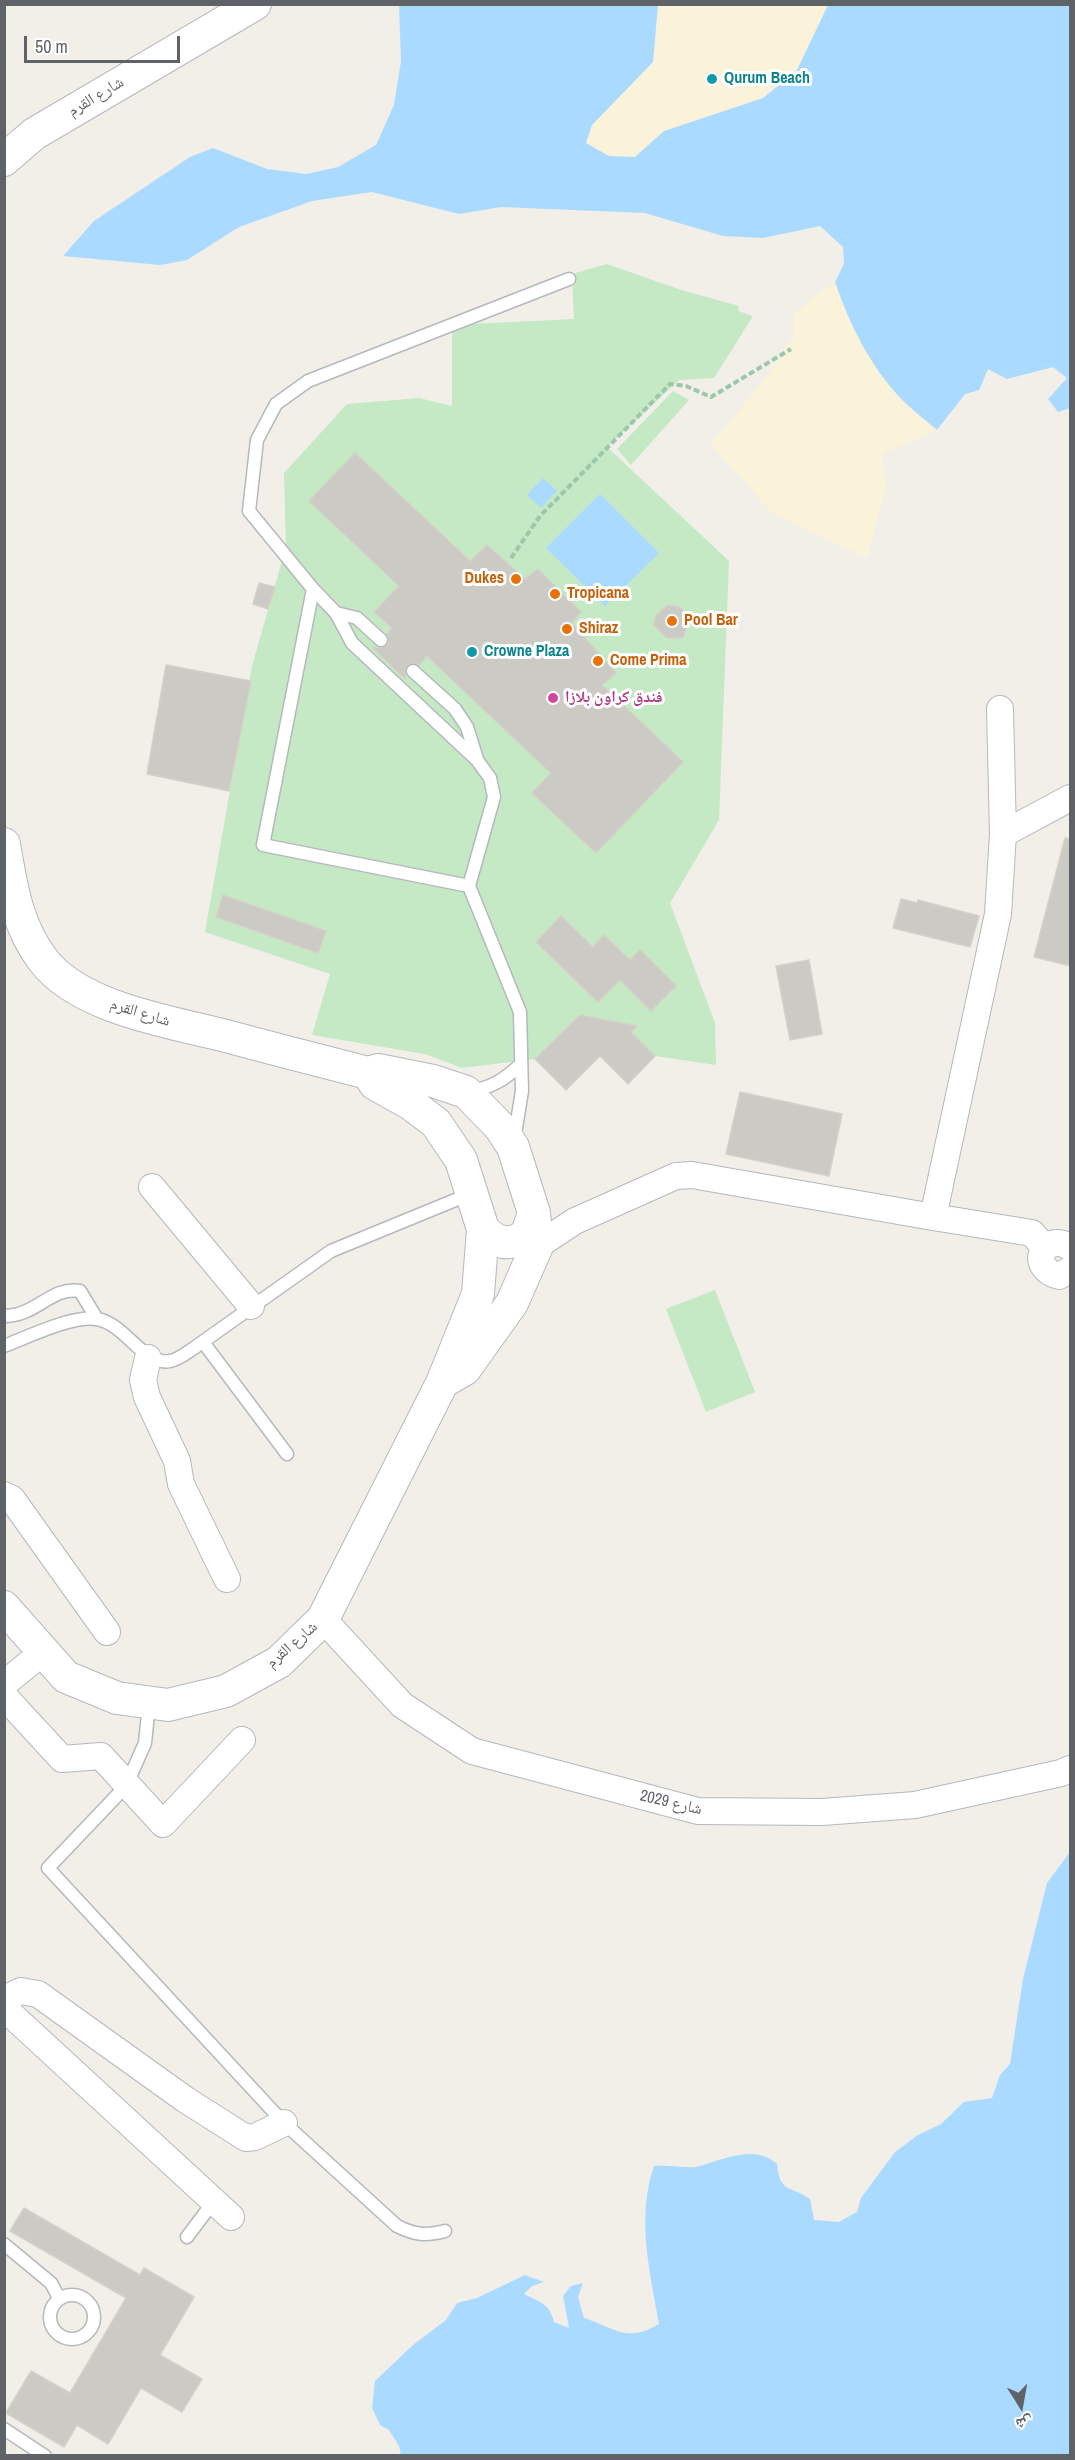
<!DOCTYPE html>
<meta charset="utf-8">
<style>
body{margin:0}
#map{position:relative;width:1075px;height:2460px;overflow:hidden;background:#f1efe8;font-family:"Archivo Narrow","Noto Naskh Arabic",sans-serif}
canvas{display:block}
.frame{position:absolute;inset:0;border:6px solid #5f6368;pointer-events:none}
.north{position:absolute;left:991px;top:2376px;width:60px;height:60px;-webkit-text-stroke:4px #fff;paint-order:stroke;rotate:169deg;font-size:16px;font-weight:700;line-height:24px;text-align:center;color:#5f6368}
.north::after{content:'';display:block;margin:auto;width:21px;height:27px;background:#5f6368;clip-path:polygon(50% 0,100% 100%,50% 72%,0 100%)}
.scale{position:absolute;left:24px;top:36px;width:156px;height:27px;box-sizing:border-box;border:3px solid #5f6368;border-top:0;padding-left:8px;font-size:18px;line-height:21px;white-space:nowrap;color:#5f6368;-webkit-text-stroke:4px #fff;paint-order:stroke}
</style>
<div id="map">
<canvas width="1075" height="2460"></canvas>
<div class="frame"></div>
<div class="north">ش</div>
<div class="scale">50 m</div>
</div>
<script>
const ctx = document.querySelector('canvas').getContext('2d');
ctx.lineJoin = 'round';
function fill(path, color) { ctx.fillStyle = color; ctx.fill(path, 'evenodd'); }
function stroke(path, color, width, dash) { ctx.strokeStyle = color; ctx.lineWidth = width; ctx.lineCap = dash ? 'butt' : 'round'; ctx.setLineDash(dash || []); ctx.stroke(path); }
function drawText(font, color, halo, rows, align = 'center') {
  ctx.font = font + ' "Archivo Narrow","Noto Naskh Arabic",sans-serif'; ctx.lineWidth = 6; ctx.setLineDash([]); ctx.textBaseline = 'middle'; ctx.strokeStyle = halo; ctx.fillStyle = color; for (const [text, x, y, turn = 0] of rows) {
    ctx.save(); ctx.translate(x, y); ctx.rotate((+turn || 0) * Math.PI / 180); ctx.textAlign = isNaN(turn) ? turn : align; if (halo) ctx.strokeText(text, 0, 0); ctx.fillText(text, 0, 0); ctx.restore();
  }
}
fill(new Path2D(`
 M607,264L681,290L739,306L738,311L753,316L714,378L679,380L607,447L729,561L719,820L670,903L715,1023L716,1065L655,1056L622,1023L580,1015L535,1059L462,1068L425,1054L312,1035L330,974L205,932L252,666L286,547L284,473L347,404L419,398L452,406V325L574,319L572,274Z
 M673,391L689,400L631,465L617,449Z
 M715,1290L755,1392L706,1412L666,1309Z`), '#c5e8c5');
fill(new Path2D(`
 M658,5H828L797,70L763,98L664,131L635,157L609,156L586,144L592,125L653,62Z
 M835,282L848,319L896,393L937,430L882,454L886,486L867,558L772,513L711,444L764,381L793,337V314Z`), '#fbf3d9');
fill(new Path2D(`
 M399,5H658L653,62L592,125L586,143L609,156L635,157L664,131L763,98L797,70L828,5H1070V408L1058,412L1048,399L1067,378L1053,367L1007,379L988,369L979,390L965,394L937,430C923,418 907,406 895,392C867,360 849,322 835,282L844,264L843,247L820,226L763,238L723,236L645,213L501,207L459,214L372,192L312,201L239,227L187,260L160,265L63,256L94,221L190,157L213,148L267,169L306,174L338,167L376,145L394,105L401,61Z
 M543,478L557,491L541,508L527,495Z
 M600,494L659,553L605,606L546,548Z
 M1070,1852V2455H401L399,2446L389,2430L380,2425L372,2408L375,2381L413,2345L446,2320L457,2303L477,2298L525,2275L544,2282L532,2286L524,2294C540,2302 550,2304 554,2322L569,2328L563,2296L571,2286L583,2283L578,2297L584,2318C618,2329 626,2343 659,2324C650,2272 636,2218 654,2166C664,2165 690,2168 696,2167C722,2161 753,2143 777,2164C780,2194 790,2185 810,2199L814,2220L839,2222L857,2212L861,2198L895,2152L918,2135L941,2124L964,2102L992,2098L1000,2075L1010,2064L1023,1979L1047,1883Z`), '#aadaff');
const building = new Path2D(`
 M355,453L470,561L487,545L525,579L538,569L581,612L572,623L616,673L602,685L683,762L596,853L532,793L551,773L427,656L419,665L414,663L407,665L405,679L373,648L387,646L389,641L387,634L392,628L374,612L399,586L309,501Z
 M259,583L275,587L268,609L253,604Z
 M668,605L680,607L690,617L683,638H667L654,625L656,615Z
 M166,665L251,681L229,791L147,774Z
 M1065,838L1071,839V966L1034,957Z
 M223,895L326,931L318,953L216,917Z
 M901,899L917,903L918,900L979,916L970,947L893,928Z
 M561,916L593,947L604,935L630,960L640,950L676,986L651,1011L620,980L598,1002L536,942Z
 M809,960L822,1034L790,1040L776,966Z
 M580,1015L637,1026L631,1032L655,1056L628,1084L600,1056L566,1090L535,1059Z
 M740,1092L842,1114L829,1176L726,1154Z
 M24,2208L140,2275L144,2268L194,2297L160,2355L202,2379L182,2412L141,2388L108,2444L77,2425L64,2447L6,2413L31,2371L70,2393L126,2298L10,2231Z`);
fill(building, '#cccac5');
stroke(building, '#d6d1c6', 1.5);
const service = new Path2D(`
 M313,589L249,511L257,440L276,404L308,381L569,279
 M336,613L357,618L381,640
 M413,671L455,709L467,727L477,759
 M469,886L263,845L313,589L336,613L352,643L477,760L490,778L494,797L469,886L520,1012L522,1091L514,1140
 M469,1091C491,1088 504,1080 520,1065
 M4,1316C37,1316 51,1286 80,1291L97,1319
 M203,1342L287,1454
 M4,1346C28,1337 72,1315 97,1319C126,1324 143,1366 170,1361C178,1360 188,1352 194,1348L331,1251L470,1194
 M149,1704L145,1743L126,1786L48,1868L284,2123L397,2226C415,2235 426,2236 445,2231
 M187,2237L214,2201
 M4,2244L51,2283L59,2298
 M50 2317a22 22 0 1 1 44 0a22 22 0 1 1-44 0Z
 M4,2429L45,2456`);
const minor = new Path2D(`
 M1000,709L1003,834
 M152,1187L251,1306
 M933,1217L1032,1233L1045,1248
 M537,1246L575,1221L676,1176L692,1175L933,1217L998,914L1003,834L1070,798
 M1070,1247C1043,1231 1027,1268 1059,1276L1070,1270
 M148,1358L143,1380L147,1397L177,1461L181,1484L227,1579
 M4,1495L12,1499L107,1632
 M323,1619L402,1705L472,1751L698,1811L822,1812L915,1805L1061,1773L1070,1769
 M4,1684L43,1652
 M4,1696L62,1759L101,1756L163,1824L242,1740
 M4,1999L21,1991L38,1994L186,2100L246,2138L255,2137L284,2123
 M4,2008L231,2217`);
const tertiary = new Path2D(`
 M4,160L34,134L255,4
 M4,844C11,886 17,926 43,960C79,1008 171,1022 226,1036C274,1049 321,1061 368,1073L378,1070L433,1081L466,1092L500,1127L513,1147L534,1213L537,1246L512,1303L465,1369L448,1379
 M483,1229C497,1244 508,1246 526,1236L534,1213
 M4,1607L66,1677L117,1698L168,1705L226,1691L279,1662L323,1619L442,1383L478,1294L483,1229L461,1160L436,1123L411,1104L375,1084L368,1073`);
stroke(service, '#b5b8bc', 15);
stroke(minor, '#b5b8bc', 28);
stroke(tertiary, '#b5b8bc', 34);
stroke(new Path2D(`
 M511,558L540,516L670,384L686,386L711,397L791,349`), '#9cc7a9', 4, [6, 3]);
stroke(service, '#fff', 12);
stroke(minor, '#fff', 26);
stroke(tertiary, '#fff', 32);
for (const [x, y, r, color] of [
 [712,79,6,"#0f9aa8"],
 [516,579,6,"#e8710a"],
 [555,594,6,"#e8710a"],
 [672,621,6,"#e8710a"],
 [567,629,6,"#e8710a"],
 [472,652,6,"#0f9aa8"],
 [598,661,6,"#e8710a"],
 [553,698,6,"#d1479c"]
]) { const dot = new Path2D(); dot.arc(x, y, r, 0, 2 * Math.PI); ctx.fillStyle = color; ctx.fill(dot); stroke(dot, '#fff', 2); }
drawText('bold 16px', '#0d838f', '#fff', [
 ["Qurum Beach",724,79],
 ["Crowne Plaza",484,652]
], 'left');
drawText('16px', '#5f6368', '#fff', [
 ["شارع القرم",96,97,-31],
 ["شارع القرم",140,1013,17],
 ["شارع القرم",292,1645,-41],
 ["2029 شارع",671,1803,13]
]);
drawText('bold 16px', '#c56008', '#fff', [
 ["Dukes",504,579,"right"],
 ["Tropicana",567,594],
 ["Pool Bar",684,621],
 ["Shiraz",579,629],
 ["Come Prima",610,661]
], 'left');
drawText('bold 16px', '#b23c85', '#fff', [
 ["فندق كراون بلازا",565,698]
], 'left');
</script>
